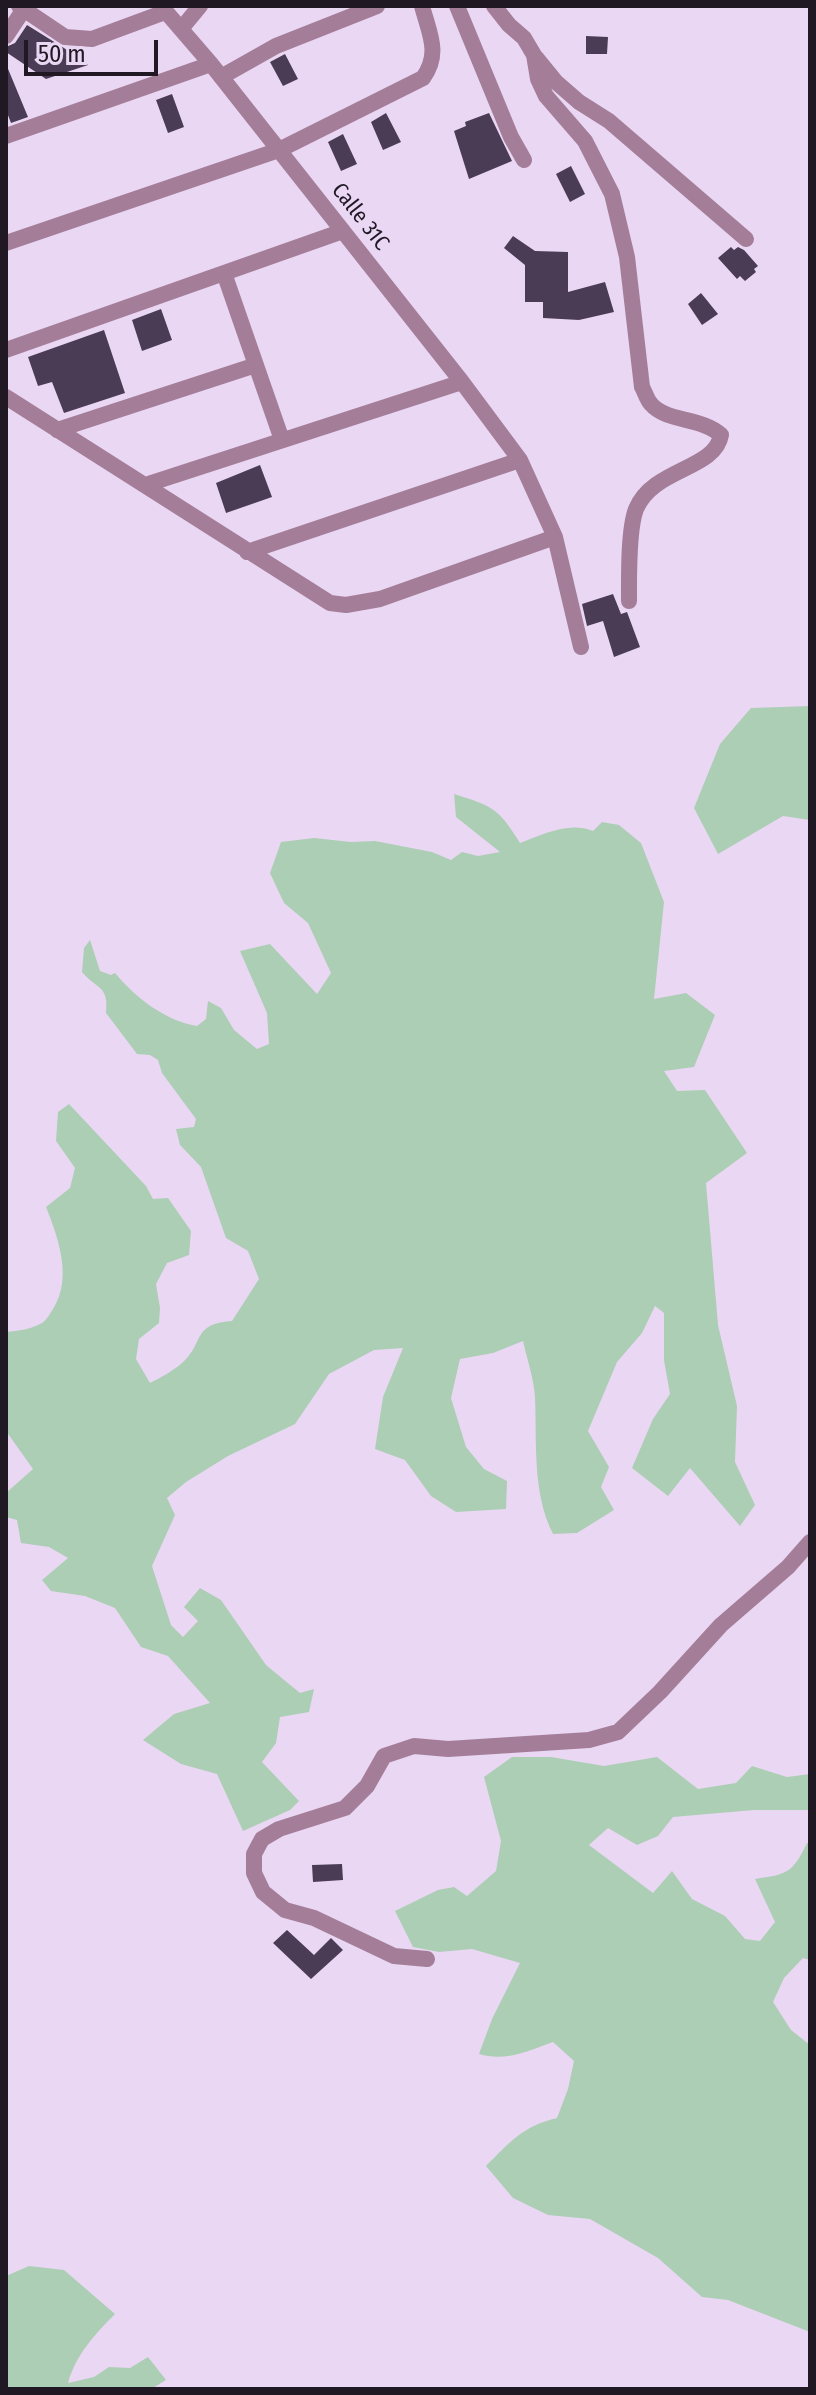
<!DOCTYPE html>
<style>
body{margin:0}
#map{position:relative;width:816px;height:2395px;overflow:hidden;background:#ead7f4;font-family:"Fira Sans Condensed",sans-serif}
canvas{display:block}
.frame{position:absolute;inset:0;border:8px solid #201924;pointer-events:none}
.scale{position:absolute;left:24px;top:40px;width:134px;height:36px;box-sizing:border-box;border:4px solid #201924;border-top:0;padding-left:10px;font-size:24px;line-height:28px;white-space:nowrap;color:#201924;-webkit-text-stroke:6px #ead7f4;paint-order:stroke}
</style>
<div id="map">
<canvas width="816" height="2395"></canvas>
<div class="frame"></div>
<div class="scale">50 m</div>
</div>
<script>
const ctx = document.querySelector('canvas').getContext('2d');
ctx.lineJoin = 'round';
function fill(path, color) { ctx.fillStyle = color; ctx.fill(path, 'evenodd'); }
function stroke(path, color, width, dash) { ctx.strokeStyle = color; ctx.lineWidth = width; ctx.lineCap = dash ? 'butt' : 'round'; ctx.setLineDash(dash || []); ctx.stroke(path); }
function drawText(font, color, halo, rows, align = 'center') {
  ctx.font = font + ' "Fira Sans Condensed",sans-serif'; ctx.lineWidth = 8; ctx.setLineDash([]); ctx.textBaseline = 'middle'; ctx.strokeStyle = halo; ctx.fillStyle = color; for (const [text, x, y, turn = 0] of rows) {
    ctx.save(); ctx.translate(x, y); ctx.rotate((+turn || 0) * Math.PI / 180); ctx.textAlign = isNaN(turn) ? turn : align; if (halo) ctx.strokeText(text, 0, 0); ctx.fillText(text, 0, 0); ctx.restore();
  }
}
fill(new Path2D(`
 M810,706V820L783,816L718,854L694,808L720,744L751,708Z
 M454,794C493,806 499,809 520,843C543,834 570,821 593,831L602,822L619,825L641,843L664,902L654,999L686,993L715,1015L694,1067L664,1071L677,1091L705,1090L747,1153L706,1183L718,1325L737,1406L735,1462L755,1505L740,1526L690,1468L668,1496L632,1468L653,1419L670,1394L664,1360V1313L655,1306L642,1333L617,1362L588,1431L609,1467L601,1487L614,1510L577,1533L553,1534C532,1492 537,1443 535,1397C534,1379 527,1359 523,1341L493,1353L460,1359L451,1398L466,1447L484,1469L507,1481L506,1509L456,1512L431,1496L405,1460L375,1449L383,1397L403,1348L374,1350L329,1374L295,1424L228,1456L186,1482L167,1498L175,1515L152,1566L171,1625L183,1637L198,1621L184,1607L200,1588L221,1600L266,1665L300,1693L314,1689L309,1712L280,1717L276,1743L262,1762L299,1801L290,1810L243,1831L217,1774L181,1764L143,1740L174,1714L210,1703L168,1656L141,1647L115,1608L85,1596L51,1591L42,1580L68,1558L49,1547L21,1543L17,1520L6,1517V1493L33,1469L6,1431V1332C18,1331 32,1329 42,1323C47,1320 50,1313 53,1309C73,1278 58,1237 46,1207L70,1188L75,1168L56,1141L58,1112L69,1104L146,1186L153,1199L168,1198L191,1231L189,1255L167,1263L156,1284L160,1308L159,1323L139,1339L136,1359L150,1383C160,1378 173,1371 182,1363C205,1343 191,1324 232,1321L259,1279L248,1251L226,1238L201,1167L180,1145L176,1129L194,1127L196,1119L162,1073L158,1060L150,1055L137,1054L106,1013C109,985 97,990 82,972L84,948L90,940L100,971L111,975L115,973C135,997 165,1021 197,1026L206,1019L208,1001L221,1008L234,1030L257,1049L269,1044L267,1013L240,951L270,944L317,994L331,973L308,923L284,903L270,873L281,842L314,838L351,842L375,841L432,852L451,860L462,852L478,856L500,852L456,817Z
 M512,1757H551L604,1766L657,1757L698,1789L736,1783L752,1766L787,1777L810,1774V1810H754L673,1817L658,1836L637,1845L608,1828L589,1845L653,1893L672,1871L692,1899L725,1916L745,1939L760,1941L775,1922L755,1879C787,1874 792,1874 807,1843H810V1960L803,1958L784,1978L773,2002L791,2030L810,2045V2332L728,2300L702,2297L658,2258L590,2219L548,2215L513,2198L486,2166C510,2142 523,2126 557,2118L568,2089L574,2061L553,2042C528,2051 505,2062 479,2054L492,2019L520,1963L472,1949L439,1952L413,1947L395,1911L438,1890L454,1887L467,1896L496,1871L501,1841L484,1777Z
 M29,2266L64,2270L115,2314C94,2335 76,2355 68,2383L94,2377L109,2367L130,2368L148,2357L166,2380L151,2389H6V2276Z`), '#acceb4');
fill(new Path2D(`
 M27,25L64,48L88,65L46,79L6,52V47L15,43Z
 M586,36L608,37L607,54H586Z
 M285,54L298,79L283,86L270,62Z
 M6,64L28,117L11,123L6,110Z
 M172,94L184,127L168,133L156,100Z
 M386,113L401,142L383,150L371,122Z
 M489,113L512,161L469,179L454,131L466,126L465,122Z
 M343,134L357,164L341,171L328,142Z
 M571,166L585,194L570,202L556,174Z
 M513,236L535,251L568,252V292L605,282L614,312L579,320L543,318V302H525V265L504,248Z
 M731,247L734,250L738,247L744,250L758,266L754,269L756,272L745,281L740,276L737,279L718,258Z
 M701,293L718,314L702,325L688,304Z
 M161,309L172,340L142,351L132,320Z
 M104,330L125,393L64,413L52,382L38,386L28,357Z
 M260,465L272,497L226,513L216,483Z
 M613,594L621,614L627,612L640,647L614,657L603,621L587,626L582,604Z
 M342,1864L343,1880L313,1882L312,1865Z
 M287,1930L314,1955L331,1938L343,1950L311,1979L273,1943Z`), '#4b3c55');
stroke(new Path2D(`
 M19,6L65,37L92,39L165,12
 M161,6L211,64L462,382L520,460L555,537L581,647
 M457,6L511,137L524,160
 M494,6L509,25L524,38L534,55L556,82L579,102L609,121L746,239
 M181,29L200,6
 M6,36L24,9
 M534,55L538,79L546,96L585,141L612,194L627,257L642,387C645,392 647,400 651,404C666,422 701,417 721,435C715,470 653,468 636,509C628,530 629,578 629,601
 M221,77L276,46L377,6
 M6,136L211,64
 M6,243L279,150L423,78C441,53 429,33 422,6
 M224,273L282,440
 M6,350L343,231
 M6,397L330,603L346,605L380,599L555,537
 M57,430L256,365
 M145,485L462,382
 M247,552L520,460
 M427,1959L394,1956L314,1918L285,1910L263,1892L254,1873V1854L262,1839L279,1829L345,1808L367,1786L384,1756L414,1746L448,1749L589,1740L618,1732L660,1692L721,1625L788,1567L810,1542`), '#a47e99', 16);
drawText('22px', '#201924', '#ead7f4', [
 ["Calle 31C",360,217,52]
]);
</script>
